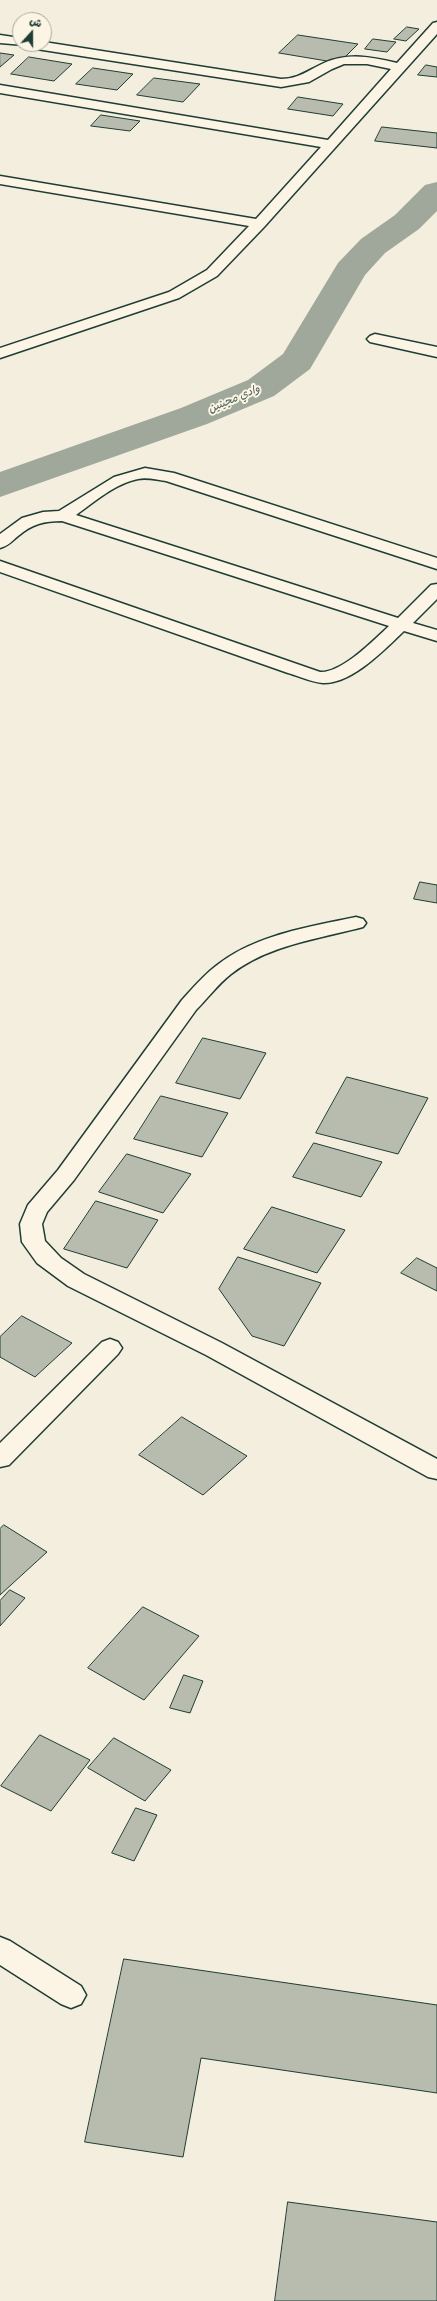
<!DOCTYPE html>
<meta charset="utf-8">
<style>
body{margin:0}
#map{position:relative;width:437px;height:2301px;overflow:hidden;background:#f3eede;font-family:"Patrick Hand","Playpen Sans Arabic",sans-serif}
canvas{display:block}
.north{position:absolute;left:12px;top:12px;width:40px;height:40px;box-sizing:border-box;background:#fcf5e5;border:1px solid #a4ab9e;border-radius:50%;rotate:21deg;font-size:11px;font-weight:700;line-height:16px;text-align:center;color:#1f3d34}
.north::after{content:'';display:block;margin:auto;width:14px;height:18px;background:#1f3d34;clip-path:polygon(50% 0,100% 100%,50% 72%,0 100%)}
</style>
<div id="map">
<canvas width="437" height="2301"></canvas>
<div class="north">ش</div>
</div>
<script>
const ctx = document.querySelector('canvas').getContext('2d');
ctx.lineJoin = 'round';
function fill(path, color) { ctx.fillStyle = color; ctx.fill(path, 'evenodd'); }
function stroke(path, color, width, dash) { ctx.strokeStyle = color; ctx.lineWidth = width; ctx.lineCap = dash ? 'butt' : 'round'; ctx.setLineDash(dash || []); ctx.stroke(path); }
function drawText(font, color, halo, rows, align = 'center') {
  ctx.font = font + ' "Patrick Hand","Playpen Sans Arabic",sans-serif'; ctx.lineWidth = 4; ctx.setLineDash([]); ctx.textBaseline = 'middle'; ctx.strokeStyle = halo; ctx.fillStyle = color; for (const [text, x, y, turn = 0] of rows) {
    ctx.save(); ctx.translate(x, y); ctx.rotate((+turn || 0) * Math.PI / 180); ctx.textAlign = isNaN(turn) ? turn : align; if (halo) ctx.strokeText(text, 0, 0); ctx.fillText(text, 0, 0); ctx.restore();
  }
}
fill(new Path2D(`
 M437,182V211L419,229L385,253L365,275L310,369L274,396L207,424L0,497V472L181,408L248,380L283,354L338,263L361,239L395,215L425,185Z`), '#a0a89b');
const building = new Path2D(`
 M407,27L419,29L406,41L394,39Z
 M298,35L358,44L339,63L279,53Z
 M373,39L396,42L387,52L365,49Z
 M0,53L14,55L0,67Z
 M29,57L72,64L54,81L11,74Z
 M426,65L437,67V77L418,75Z
 M93,68L133,74L117,90L76,84Z
 M154,78L200,84L183,102L137,95Z
 M298,97L343,104L333,116L288,109Z
 M101,115L140,121L130,131L91,126Z
 M382,127L437,133V148L375,141Z
 M420,882L437,885V903L414,899Z
 M203,1038L266,1053L240,1099L176,1083Z
 M347,1077L428,1098L398,1154L316,1133Z
 M161,1096L228,1113L202,1157L134,1139Z
 M314,1143L382,1162L361,1197L293,1177Z
 M127,1154L191,1174L163,1213L99,1192Z
 M96,1201L158,1220L127,1268L64,1249Z
 M272,1207L345,1230L317,1273L244,1249Z
 M238,1257L321,1283L284,1346L252,1336L219,1289Z
 M417,1258L437,1268V1291L401,1273Z
 M22,1316L72,1343L35,1377L0,1357V1337Z
 M182,1417L247,1456L203,1495L139,1455Z
 M4,1525L47,1552L0,1595V1529Z
 M10,1590L25,1598L0,1626V1601Z
 M143,1607L199,1636L144,1700L88,1668Z
 M184,1675L203,1681L190,1713L170,1708Z
 M40,1735L90,1760L51,1811L1,1786Z
 M114,1738L171,1770L145,1801L88,1768Z
 M136,1808L157,1815L134,1861L112,1853Z
 M124,1959L437,2005V2093L201,2058L183,2157L85,2142Z
 M288,2202L437,2222V2301H275Z`);
fill(building, '#b8bcae');
stroke(building, '#1f3d34', 1);
const minor = new Path2D(`
 M437,22V34L264,227L217,276L179,298L0,358V348L169,292L207,270L249,226L0,184V176L256,219L321,147L0,93V85L328,140L391,69L367,64H344L332,69L309,82L281,87L30,48L24,45L0,43V35L20,38V44L44,42L281,79C299,79 308,70 324,63C349,52 372,57 397,63L433,23Z
 M375,334L437,347V357L370,342L367,339L370,336Z
 M145,468L174,473L437,558V569L166,481C157,480 147,477 138,479C116,483 94,502 76,515L398,618L431,585L437,584V599L413,623L437,630V641L404,631C385,649 352,684 323,683C311,682 299,676 288,673L0,572V561L320,672C342,673 374,640 389,626L62,521C44,521 32,524 18,536C12,541 8,546 0,548V534L22,518L43,512L59,511L114,477Z
 M356,917L363,919L366,923L363,927C318,939 268,945 231,974C217,985 208,998 196,1010L74,1180L47,1212L42,1224L45,1241L61,1258L84,1274L222,1343L437,1459V1479L428,1477L206,1355L68,1286L37,1263L22,1242L20,1224L28,1205L58,1170L182,1000C193,988 203,976 216,966C254,935 309,927 356,917Z
 M110,1339L118,1342L122,1348L118,1354L9,1465L0,1467V1443L102,1342Z
 M0,1937L10,1941L81,1986L86,1995L81,2004L71,2008L61,2004L0,1965Z`);
stroke(minor, '#1f3d34', 3);
fill(minor, '#fcf5e5');
drawText('italic 11px', '#465d53', '#fcf5e5', [
 ["وادي مجينين",234,399,-23]
]);
</script>
